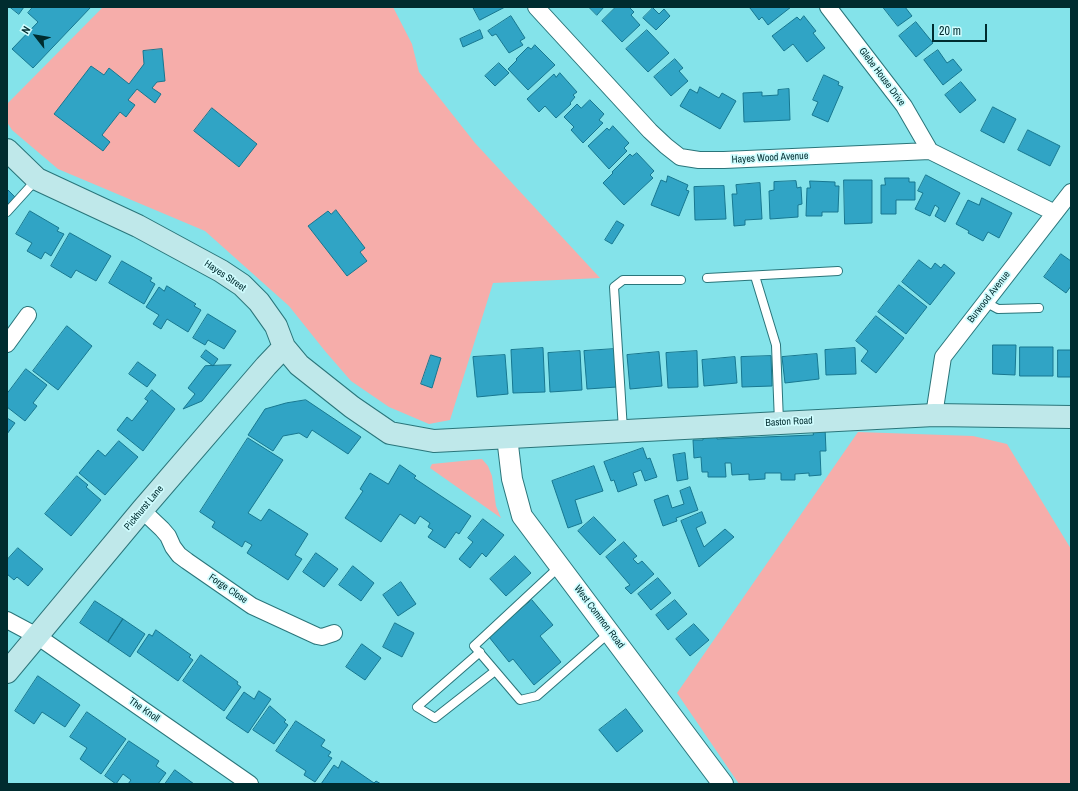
<!DOCTYPE html>
<style>
body{margin:0}
#map{position:relative;width:1078px;height:791px;overflow:hidden;background:#84e3ea;font-family:"Archivo Narrow",sans-serif}
canvas{display:block}
.frame{position:absolute;inset:0;border:8px solid #002c2f;pointer-events:none}
.north{position:absolute;left:16px;top:16px;width:40px;height:40px;-webkit-text-stroke:3px #cffcfe;paint-order:stroke;rotate:301deg;font-size:11px;font-weight:700;line-height:16px;text-align:center;color:#002c2f}
.north::after{content:'';display:block;margin:auto;width:14px;height:18px;background:#002c2f;clip-path:polygon(50% 0,100% 100%,50% 72%,0 100%)}
.scale{position:absolute;left:932px;top:24px;width:55px;height:18px;box-sizing:border-box;border:2px solid #002c2f;border-top:0;padding-left:5px;font-size:12px;line-height:14px;white-space:nowrap;color:#002c2f;-webkit-text-stroke:3px #cffcfe;paint-order:stroke}
</style>
<div id="map">
<canvas width="1078" height="791"></canvas>
<div class="frame"></div>
<div class="north">N</div>
<div class="scale">20 m</div>
</div>
<script>
const ctx = document.querySelector('canvas').getContext('2d');
ctx.lineJoin = 'round';
function fill(path, color) { ctx.fillStyle = color; ctx.fill(path, 'evenodd'); }
function stroke(path, color, width, dash) { ctx.strokeStyle = color; ctx.lineWidth = width; ctx.lineCap = dash ? 'butt' : 'round'; ctx.setLineDash(dash || []); ctx.stroke(path); }
function drawText(font, color, halo, rows, align = 'center') {
  ctx.font = font + ' "Archivo Narrow",sans-serif'; ctx.lineWidth = 3.5; ctx.setLineDash([]); ctx.textBaseline = 'middle'; ctx.strokeStyle = halo; ctx.fillStyle = color; for (const [text, x, y, turn = 0] of rows) {
    ctx.save(); ctx.translate(x, y); ctx.rotate((+turn || 0) * Math.PI / 180); ctx.textAlign = isNaN(turn) ? turn : align; if (halo) ctx.strokeText(text, 0, 0); ctx.fillText(text, 0, 0); ctx.restore();
  }
}
fill(new Path2D(`
 M103,7H393L412,44L419,72L475,143L600,278L493,283L450,420L429,424L389,407L351,381L325,351L289,306L205,231L58,169L12,130L7,122V104Z
 M858,432L973,436L1007,444L1071,549V784H739L677,693Z
 M482,459L488,466L492,476L496,506L501,518L430,468L432,464Z`), '#f6adaa');
const building = new Path2D(`
 M10,7H24L19,14Z
 M33,7H91L33,68L12,49L38,22L28,13Z
 M473,7H505L480,20Z
 M589,7H604L597,15Z
 M616,7H629L634,12L631,15L640,25L622,42L602,21Z
 M751,7H791L768,25L762,17L759,20L750,8Z
 M883,7H905L912,16L898,26Z
 M653,8L659,14L664,9L670,16L656,30L643,18Z
 M511,16L525,38L520,41L523,45L509,53L496,34L492,36L488,31Z
 M804,16L816,31L813,33L825,48L807,62L793,44L784,51L772,36L797,17L800,20Z
 M916,22L933,43L916,57L899,36Z
 M480,30L483,38L463,47L460,39Z
 M647,30L669,53L648,72L626,49Z
 M535,45L555,65L528,90L508,69L517,60L516,59L528,47L531,49Z
 M162,49L165,81L157,82L152,88L161,94L155,103L137,89L128,100L135,105L126,117L120,112L102,135L110,142L103,151L54,114L91,66L104,75L109,68L129,84L144,64L143,51Z
 M938,50L947,63L953,59L962,70L943,85L924,60Z
 M675,59L683,68L679,71L688,81L671,96L654,77Z
 M499,63L509,73L495,86L485,76Z
 M560,73L577,92L573,95L575,97L570,103L571,104L556,118L545,106L539,112L527,99L554,74L556,77Z
 M824,75L839,82L838,85L843,87L828,122L812,115L818,102L813,100Z
 M961,82L976,100L960,113L945,95Z
 M700,87L719,98L722,93L736,101L720,129L680,106L690,89L697,93Z
 M789,89L790,120L744,122L743,93L762,92V96L778,95V90Z
 M590,100L604,114L599,120L603,123L583,143L571,130L574,127L564,117L577,104L581,108Z
 M993,107L1016,119L1004,143L981,131Z
 M212,108L257,144L239,167L194,131Z
 M613,126L629,143L624,148L627,151L609,169L588,146L607,128L609,130Z
 M1028,130L1060,146L1050,166L1018,150Z
 M637,153L654,171L650,175L653,178L624,205L603,183L613,173L612,172L630,154L632,156Z
 M926,175L960,193L945,222L935,216L939,208L935,205L930,216L915,209L923,193L918,191Z
 M668,176L688,185L686,190L689,191L679,216L651,205L661,180L666,182Z
 M885,178H909V182H915V200H896V214H881V185H885Z
 M844,180H872V223L845,224Z
 M796,181L797,188L801,187L802,204L798,205V217L770,219L769,191L774,190V182Z
 M810,181L835,182V186H839L838,212H822V216H806L807,188H810Z
 M760,183L762,219L745,220V225L734,226L732,194H737L736,185Z
 M724,186L726,219L695,220L694,187Z
 M7,189L15,197L7,205Z
 M982,198L1012,213L999,238L988,232L983,241L968,233L969,231L956,224L968,200L979,205Z
 M336,210L365,248L360,252L367,261L347,276L308,226L328,211L331,214Z
 M30,211L59,228L57,231L64,234L51,256L45,252L41,259L27,251L32,243L16,234Z
 M617,221L624,225L612,244L605,240Z
 M70,233L111,256L96,281L76,270L71,278L51,266Z
 M1061,254L1071,261V286L1066,293L1044,277Z
 M919,260L931,269L935,263L941,268L944,264L955,273L930,305L902,282Z
 M122,261L152,278L150,281L155,284L144,304L109,283Z
 M899,285L927,307L906,334L878,312Z
 M167,286L196,304L194,306L201,310L188,332L167,319L161,329L153,324L159,315L146,307L159,287L164,291Z
 M208,314L236,331L224,349L208,340L205,345L193,338Z
 M876,316L904,338L876,373L861,361L868,351L856,341Z
 M67,326L92,346L58,390L33,371Z
 M993,345H1016L1015,375L993,374Z
 M1020,347H1053V376H1020Z
 M543,348L545,392L513,393L511,350Z
 M855,348L856,374L826,375L825,350Z
 M615,349L617,387L587,389L584,351Z
 M206,350L218,359L213,366L201,357Z
 M1058,350H1071V377H1058Z
 M580,351L582,390L550,392L548,353Z
 M697,351L698,387L668,388L666,353Z
 M659,352L662,386L630,389L627,355Z
 M817,354L819,379L785,383L782,357Z
 M431,355L441,358L432,388L421,384Z
 M505,355L508,394L477,397L473,357Z
 M771,356L772,386L742,387L741,357Z
 M735,357L737,383L704,386L702,360Z
 M138,362L156,375L147,387L129,374Z
 M231,365L202,401L183,409L195,394L188,388L205,366Z
 M26,369L47,385L33,403L37,406L25,421L7,407V394Z
 M152,390L175,409L143,451L117,430L127,417L132,421L148,401L145,399Z
 M306,400L361,437L348,454L312,430L307,438L299,433L283,436L273,451L248,435L265,409L286,403Z
 M7,418L15,423L7,434Z
 M813,428H825L826,451H820L821,475L809,476V473L795,474V480H781V473H765V479L749,480V474L732,475L731,463H725L726,477H708V472H702L701,457L694,458L693,440H703V435L717,434V439L813,435Z
 M248,438L283,460L248,513L261,521L269,509L308,534L295,555L302,559L288,580L247,553L252,545L245,541L242,547L212,527L215,522L200,512Z
 M119,441L138,457L105,495L79,473L98,450L105,456Z
 M643,448L647,459L650,458L657,477L645,481L641,470L633,473L637,485L618,492L614,480L611,481L604,462Z
 M685,453L688,479L677,481L673,455Z
 M400,465L416,476L414,478L471,516L459,534L456,532L445,548L428,537L433,530L428,527L430,523L420,516L415,524L400,514L381,542L345,518L363,491L360,489L370,473L388,484Z
 M594,466L603,491L575,500L582,523L568,528L552,481Z
 M77,476L88,485L86,487L101,500L71,536L45,514Z
 M690,487L698,510L676,518L677,521L663,526L654,500L668,495L672,508L684,504L680,491Z
 M702,512L706,523L696,528L704,547L725,529L734,537L699,567L681,521Z
 M594,517L616,540L600,555L578,531Z
 M483,519L504,535L486,557L482,553L470,568L459,559L473,542L468,538Z
 M624,542L637,556L633,559L638,564L642,561L654,574L631,594L625,588L630,585L606,557Z
 M18,548L43,569L28,586L17,577L14,580L7,574V560Z
 M316,553L338,569L324,587L303,572Z
 M515,556L531,573L506,596L490,579Z
 M353,566L374,583L361,601L339,585Z
 M658,578L671,593L651,610L638,594Z
 M401,582L416,604L398,616L383,595Z
 M532,600L553,625L540,636L561,662L534,685L513,659L509,662L489,637Z
 M675,600L687,614L668,630L656,615Z
 M95,601L123,619L108,642L80,623Z
 M123,619L145,634L130,657L108,642Z
 M395,623L414,633L402,657L383,647Z
 M694,624L709,640L690,656L676,639Z
 M156,630L191,655L189,657L193,660L178,681L137,652L149,634L152,636Z
 M362,644L381,658L365,680L346,667Z
 M201,655L238,682L237,684L241,687L224,711L183,681Z
 M38,676L80,705L65,727L42,712L34,724L15,711Z
 M259,691L271,699L248,733L226,718L244,692L254,699Z
 M270,706L286,720L284,722L288,725L274,744L253,730Z
 M626,709L643,731L617,752L599,730Z
 M87,712L126,739L101,774L80,759L87,748L70,737Z
 M296,721L325,740L321,746L331,752L328,756L332,758L315,782L304,775L306,771L276,751Z
 M129,741L159,761L156,766L166,773L158,784H128L131,780L123,774L116,784L105,776Z
 M342,761L374,783L376,781L381,784H321L334,765L338,768Z
 M175,770L194,784H165Z`);
fill(building, '#30a4c5');
stroke(building, '#177790', 1);
const service = new Path2D(`
 M7,212L36,180
 M755,276L776,345L779,422
 M707,278L838,271
 M985,302L998,309L1039,308
 M623,430L614,287L623,280H681
 M560,566L474,646L520,700L537,696L609,633
 M480,652L417,707L435,718L495,671`);
const minor = new Path2D(`
 M536,7L650,131L666,146L680,157L699,160H724L930,151L1055,213
 M828,7L904,106L930,151
 M7,344L28,315
 M934,415L943,357L1071,192
 M142,510L162,529L168,536L173,547L179,555L187,561L252,606L317,636L322,637L334,633
 M7,620L37,636L250,784`);
const tertiary = new Path2D(`
 M507,437L512,479L522,516L723,784`);
const secondary = new Path2D(`
 M7,150L37,179L138,226L221,271L242,285L259,302L276,326L284,347L299,365L352,407L390,433L434,441L934,415L1071,417
 M7,672L142,510L266,366L284,347`);
stroke(service, '#2a757a', 10);
stroke(minor, '#2a757a', 18);
stroke(tertiary, '#2a757a', 22);
stroke(secondary, '#2a757a', 24);
stroke(service, '#fff', 8);
stroke(minor, '#fff', 16);
stroke(tertiary, '#fff', 20);
stroke(secondary, '#bfe8ea', 22);
drawText('10px', '#002c2f', '#cffcfe', [
 ["Glebe House Drive",882,77,53],
 ["Hayes Wood Avenue",770,158,-3],
 ["Hayes Street",225,276,34],
 ["Burwood Avenue",989,297,-52],
 ["Baston Road",789,422,-3],
 ["Pickhurst Lane",144,508,-50],
 ["Forge Close",228,589,34],
 ["West Common Road",599,617,53],
 ["The Knoll",144,710,35]
]);
</script>
